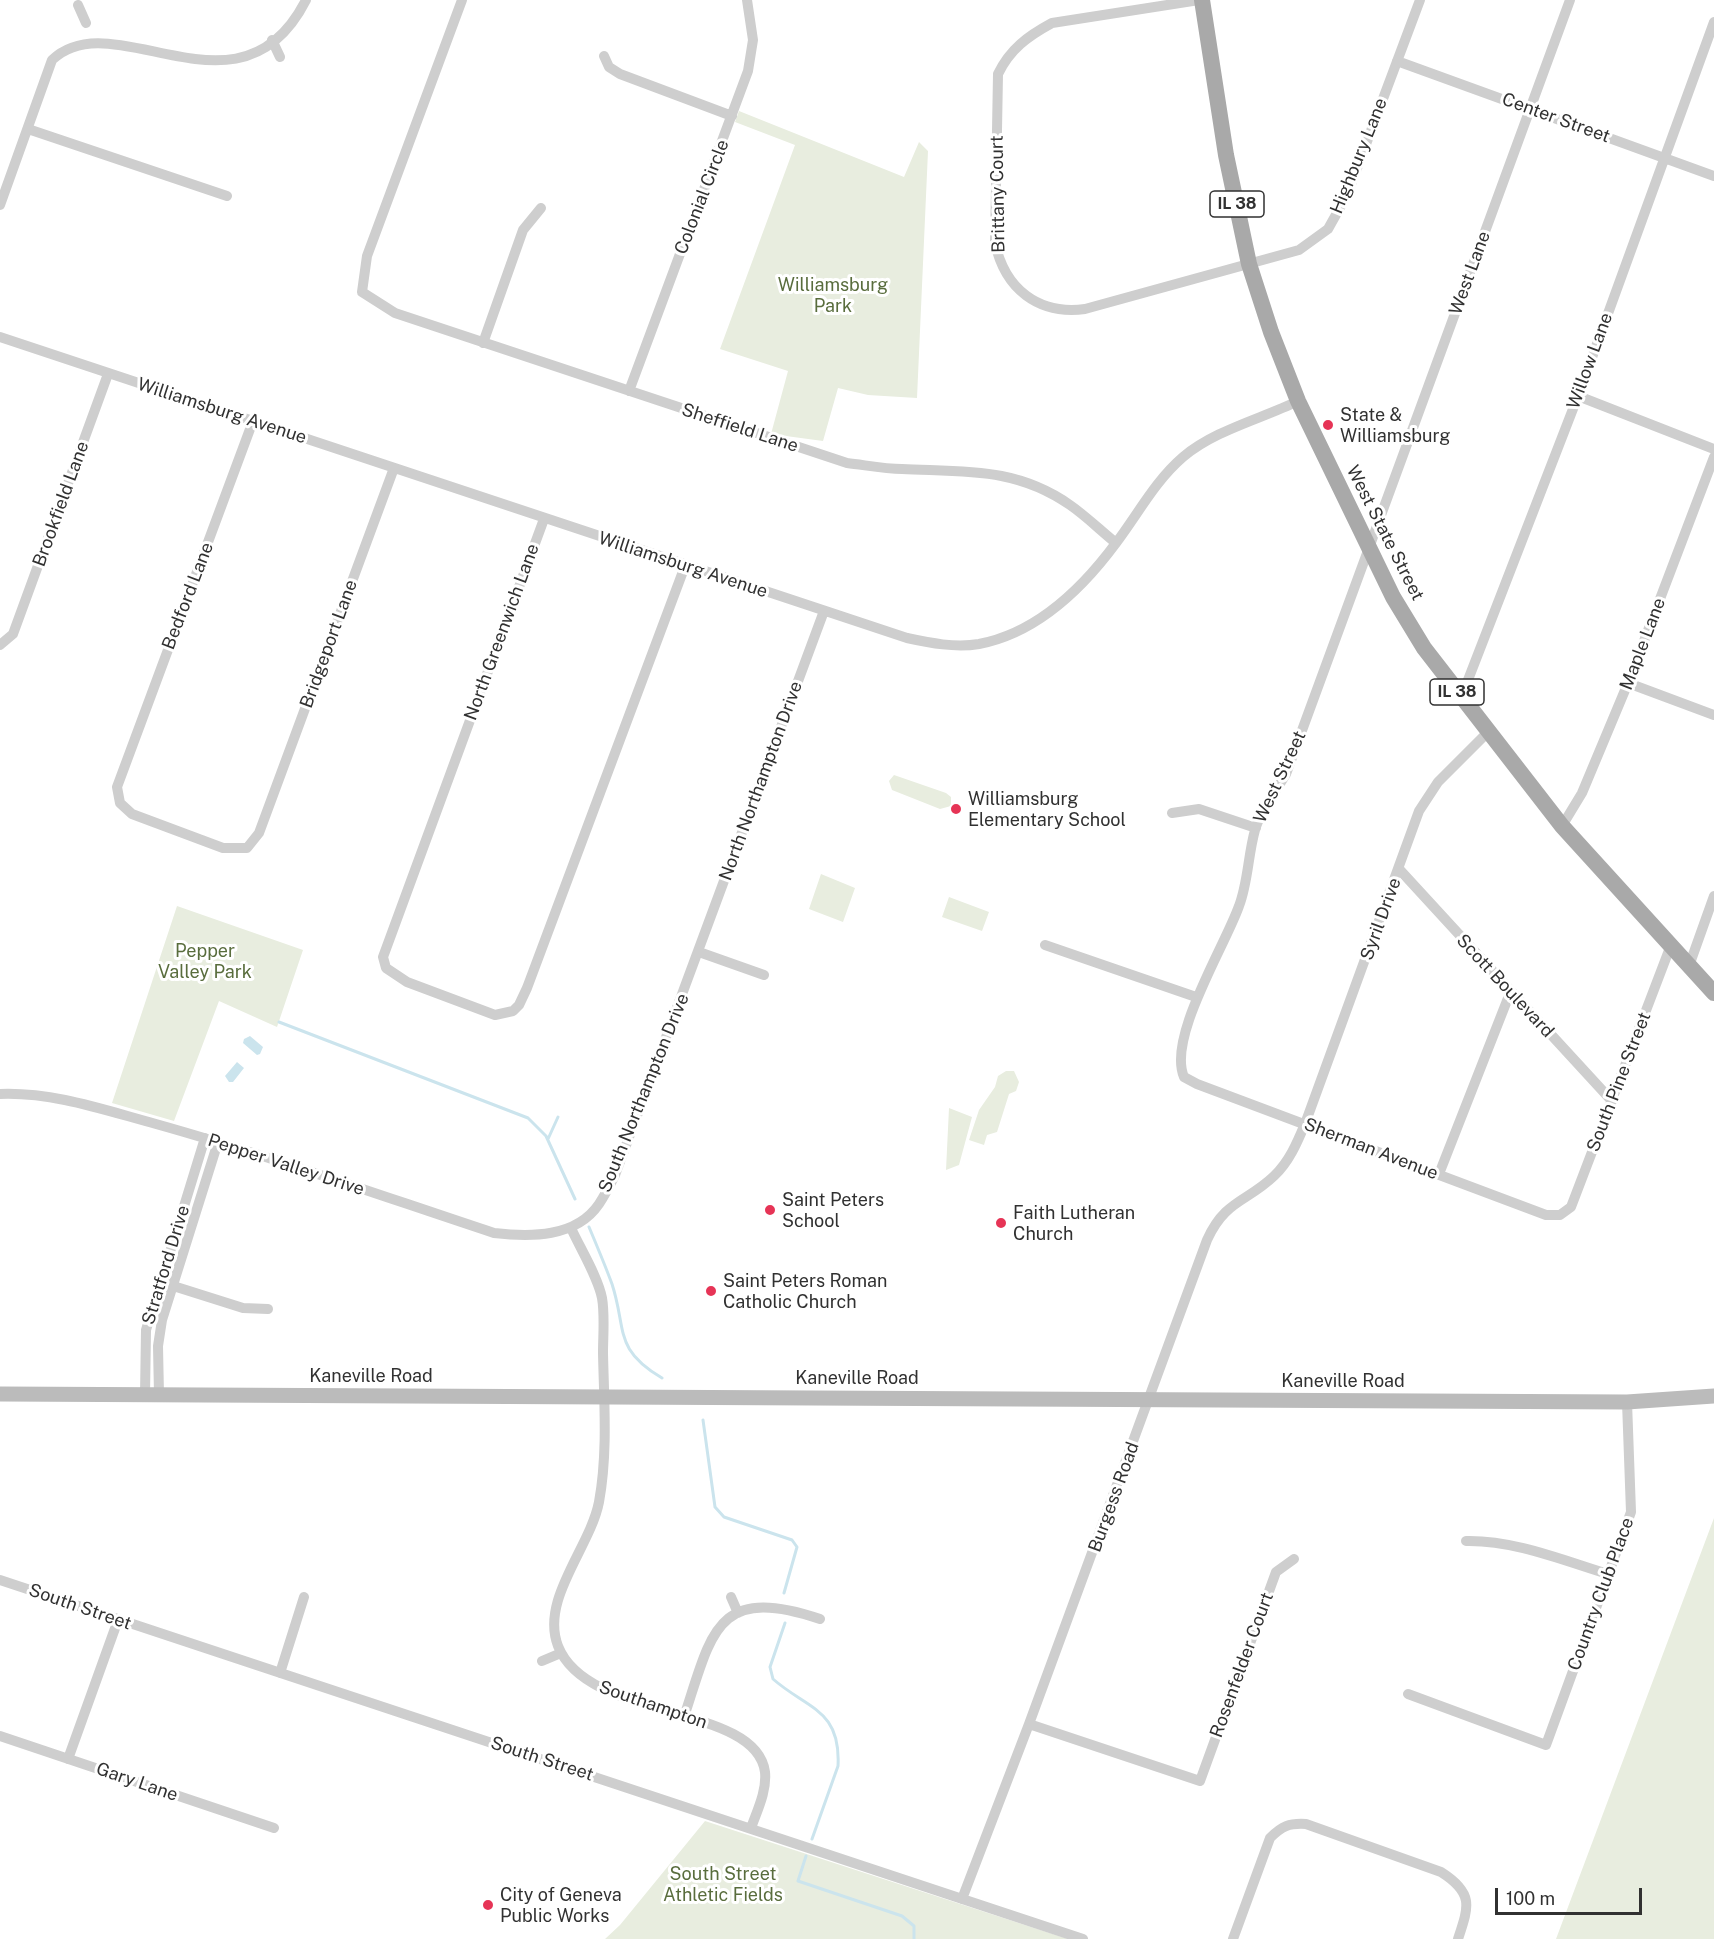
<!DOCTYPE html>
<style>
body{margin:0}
#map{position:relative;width:1714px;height:1939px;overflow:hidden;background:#fff;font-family:"Public Sans",sans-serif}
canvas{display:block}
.scale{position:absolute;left:1495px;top:1888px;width:147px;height:27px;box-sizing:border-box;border:3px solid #313131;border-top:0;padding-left:8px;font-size:18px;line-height:21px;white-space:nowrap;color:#313131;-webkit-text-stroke:4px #fff;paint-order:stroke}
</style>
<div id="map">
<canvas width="1714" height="1939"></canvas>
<div class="scale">100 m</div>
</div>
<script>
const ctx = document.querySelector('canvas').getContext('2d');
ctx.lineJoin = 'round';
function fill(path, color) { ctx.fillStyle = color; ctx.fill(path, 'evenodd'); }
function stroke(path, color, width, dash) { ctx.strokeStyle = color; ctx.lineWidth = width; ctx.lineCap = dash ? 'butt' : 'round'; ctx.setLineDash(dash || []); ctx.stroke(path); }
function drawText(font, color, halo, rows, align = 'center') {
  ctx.font = font + ' "Public Sans",sans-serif'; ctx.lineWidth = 6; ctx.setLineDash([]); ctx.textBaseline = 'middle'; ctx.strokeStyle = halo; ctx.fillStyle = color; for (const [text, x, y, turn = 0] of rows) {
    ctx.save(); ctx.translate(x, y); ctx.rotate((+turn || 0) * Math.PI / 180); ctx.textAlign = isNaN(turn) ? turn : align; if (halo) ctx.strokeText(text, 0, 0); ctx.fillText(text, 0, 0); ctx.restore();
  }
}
fill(new Path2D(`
 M739,111L904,177L919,142L928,151L917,398L868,395L838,388L823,441L771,434L788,371L720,349L795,145L735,122Z
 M894,775L946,793L951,797V806L940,809L892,790L889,781Z
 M821,874L855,888L843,922L809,909Z
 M949,897L989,912L982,931L942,917Z
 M177,906L303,950L277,1027L219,1001L174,1121L112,1103Z
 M1006,1071H1014L1019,1082L1016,1091L1009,1094L997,1132L987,1135L984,1145L969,1140L979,1110L995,1087L998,1076Z
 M949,1108L972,1117L959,1165L946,1170Z
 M1714,1518V1939H1556Z
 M705,1821L1068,1939H605L620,1925Z`), '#e8eddf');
fill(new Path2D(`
 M250,1036L263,1047L260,1054L257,1055L243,1043L244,1039Z
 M237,1062L244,1068L233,1082H229L225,1076Z`), '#cbe4ed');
stroke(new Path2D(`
 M279,1022L528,1118L546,1136L575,1199
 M548,1139L558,1117
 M589,1227C597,1246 605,1265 612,1284C627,1330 613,1349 662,1378
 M703,1420L715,1507L724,1517L792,1540L797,1547L784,1593
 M785,1623L770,1667L773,1679C807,1709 841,1709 838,1766L812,1839
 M806,1856L798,1881L902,1916L914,1926V1939`), '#cbe4ed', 3);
stroke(new Path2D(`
 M462,0L367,256L362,292L395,313L847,463C865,465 884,469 902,469C964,472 1016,467 1070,505C1086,516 1101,531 1116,543
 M1199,0L1052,23C1028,36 1010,49 998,74L995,243C1005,289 1038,315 1085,309L1299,250L1328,229L1347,195L1420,0
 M1570,0L1286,774C1276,791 1260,811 1255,830C1248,855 1248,883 1239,906C1225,946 1167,1038 1184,1077L1197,1084L1546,1215H1560L1571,1207L1671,945
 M78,5L86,23
 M272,40L280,57
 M604,56L609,67L620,74L732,116
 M1397,61L1714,176
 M28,129L227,196
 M0,205L52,60C114,0 240,130 306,0
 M0,337L907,638C930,643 955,648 979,644C1037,633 1082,589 1116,543C1138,514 1155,481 1183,457C1215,430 1261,419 1298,401
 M483,343L523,230L541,208
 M629,391L748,71L753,40L747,0
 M1578,396L1714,449
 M253,421L117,787L120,803L132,814L223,848H247L259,833L394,468
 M544,519L383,957L386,968L407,982L495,1015L513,1011L519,1005L527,988L685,566
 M0,645L13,634L108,374
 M1628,683L1714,715
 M1461,698L1578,396L1714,22
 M1172,813L1199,809L1256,828
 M1562,826L1582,793L1628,683L1714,457
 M1399,869L1612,1101
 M1045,945L1196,997
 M699,952L764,975
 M1689,966L1714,896
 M0,1094C54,1092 104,1110 156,1124C270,1156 382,1196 494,1233C530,1237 576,1238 599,1204C605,1195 610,1185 615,1175L824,611
 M1439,1174L1510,993
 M571,1228C580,1248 598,1277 602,1298C605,1315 603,1335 603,1353C604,1401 608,1453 599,1502C590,1548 540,1599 558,1646C588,1722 756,1703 765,1772C767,1791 757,1811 751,1828
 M167,1284L243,1308L268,1309
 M145,1395L146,1330L205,1138
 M159,1395L158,1346L162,1320L218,1142
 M1466,1541C1514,1540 1562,1560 1608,1574
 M0,1580L1083,1939
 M731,1597L738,1613
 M542,1661L561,1653
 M280,1673L304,1597
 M1408,1694L1546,1745L1631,1512L1627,1402
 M684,1717C712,1632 716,1584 820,1619
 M1029,1724L1200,1781L1276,1572L1294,1559
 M0,1736L274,1828
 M68,1759L118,1620
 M962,1899L1029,1724L1207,1240C1225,1200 1247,1202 1274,1176C1289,1162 1297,1143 1305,1124L1419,811L1438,782L1487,733
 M1233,1939L1270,1838C1282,1826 1289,1823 1306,1824L1441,1872C1474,1893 1469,1906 1458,1939`), '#cecece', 10);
stroke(new Path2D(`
 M0,1394L1627,1402L1714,1396`), '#bbb', 15);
stroke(new Path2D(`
 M1202,0L1226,155L1249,264L1271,332L1298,401L1393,597L1424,648L1562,826L1714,993`), '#a9a9a9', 16);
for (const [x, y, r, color] of [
 [1328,425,6,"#e63456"],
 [956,809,6,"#e63456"],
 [770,1210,6,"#e63456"],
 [1001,1223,6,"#e63456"],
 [711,1291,6,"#e63456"],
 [488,1905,6,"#e63456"]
]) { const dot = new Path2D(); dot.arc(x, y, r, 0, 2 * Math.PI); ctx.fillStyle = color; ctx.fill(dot); stroke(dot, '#fff', 2); }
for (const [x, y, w] of [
 [1237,204,54],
 [1457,692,54]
]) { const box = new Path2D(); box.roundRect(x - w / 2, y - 13, w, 26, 4.5); ctx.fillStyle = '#fff'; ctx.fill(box); stroke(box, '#313131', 1.5); }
drawText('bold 16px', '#313131', null, [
 ["IL 38",1237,204],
 ["IL 38",1457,692]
]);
drawText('18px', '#313131', '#fff', [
 ["Center Street",1556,118,20],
 ["Highbury Lane",1359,156,-68],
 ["Brittany Court",998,194,-91],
 ["Colonial Circle",702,197,-69],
 ["West Lane",1470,273,-70],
 ["Willow Lane",1590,361,-70],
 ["Williamsburg Avenue",222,411,18],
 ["Sheffield Lane",740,428,18],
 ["Brookfield Lane",61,504,-70],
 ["West State Street",1385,533,63],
 ["Williamsburg Avenue",683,565,18],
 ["Bedford Lane",188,596,-69],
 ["North Greenwich Lane",502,632,-70],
 ["Bridgeport Lane",329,644,-70],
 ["Maple Lane",1643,644,-69],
 ["West Street",1280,777,-65],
 ["North Northampton Drive",761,781,-70],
 ["Syril Drive",1381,919,-70],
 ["Scott Boulevard",1505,986,47],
 ["South Pine Street",1619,1082,-69],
 ["South Northampton Drive",644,1093,-68],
 ["Sherman Avenue",1371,1149,21],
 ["Pepper Valley Drive",286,1165,18],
 ["Stratford Drive",166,1265,-73],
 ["Kaneville Road",371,1376],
 ["Kaneville Road",857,1378],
 ["Kaneville Road",1343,1381],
 ["Burgess Road",1114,1497,-70],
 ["Country Club Place",1601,1594,-70],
 ["South Street",80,1607,19],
 ["Rosenfelder Court",1242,1665,-70],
 ["Southampton",653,1705,19],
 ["South Street",542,1759,18],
 ["Gary Lane",137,1782,19]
]);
drawText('18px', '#596d3d', '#fff', [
 ["Williamsburg",833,285],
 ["Park",833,306],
 ["Pepper",205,951],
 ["Valley Park",205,972],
 ["South Street",723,1874],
 ["Athletic Fields",723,1895]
]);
drawText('18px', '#313131', '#fff', [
 ["State &",1340,415],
 ["Williamsburg",1340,436],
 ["Williamsburg",968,799],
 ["Elementary School",968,820],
 ["Saint Peters",782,1200],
 ["School",782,1221],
 ["Faith Lutheran",1013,1213],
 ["Church",1013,1234],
 ["Saint Peters Roman",723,1281],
 ["Catholic Church",723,1302],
 ["City of Geneva",500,1895],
 ["Public Works",500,1916]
], 'left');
</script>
